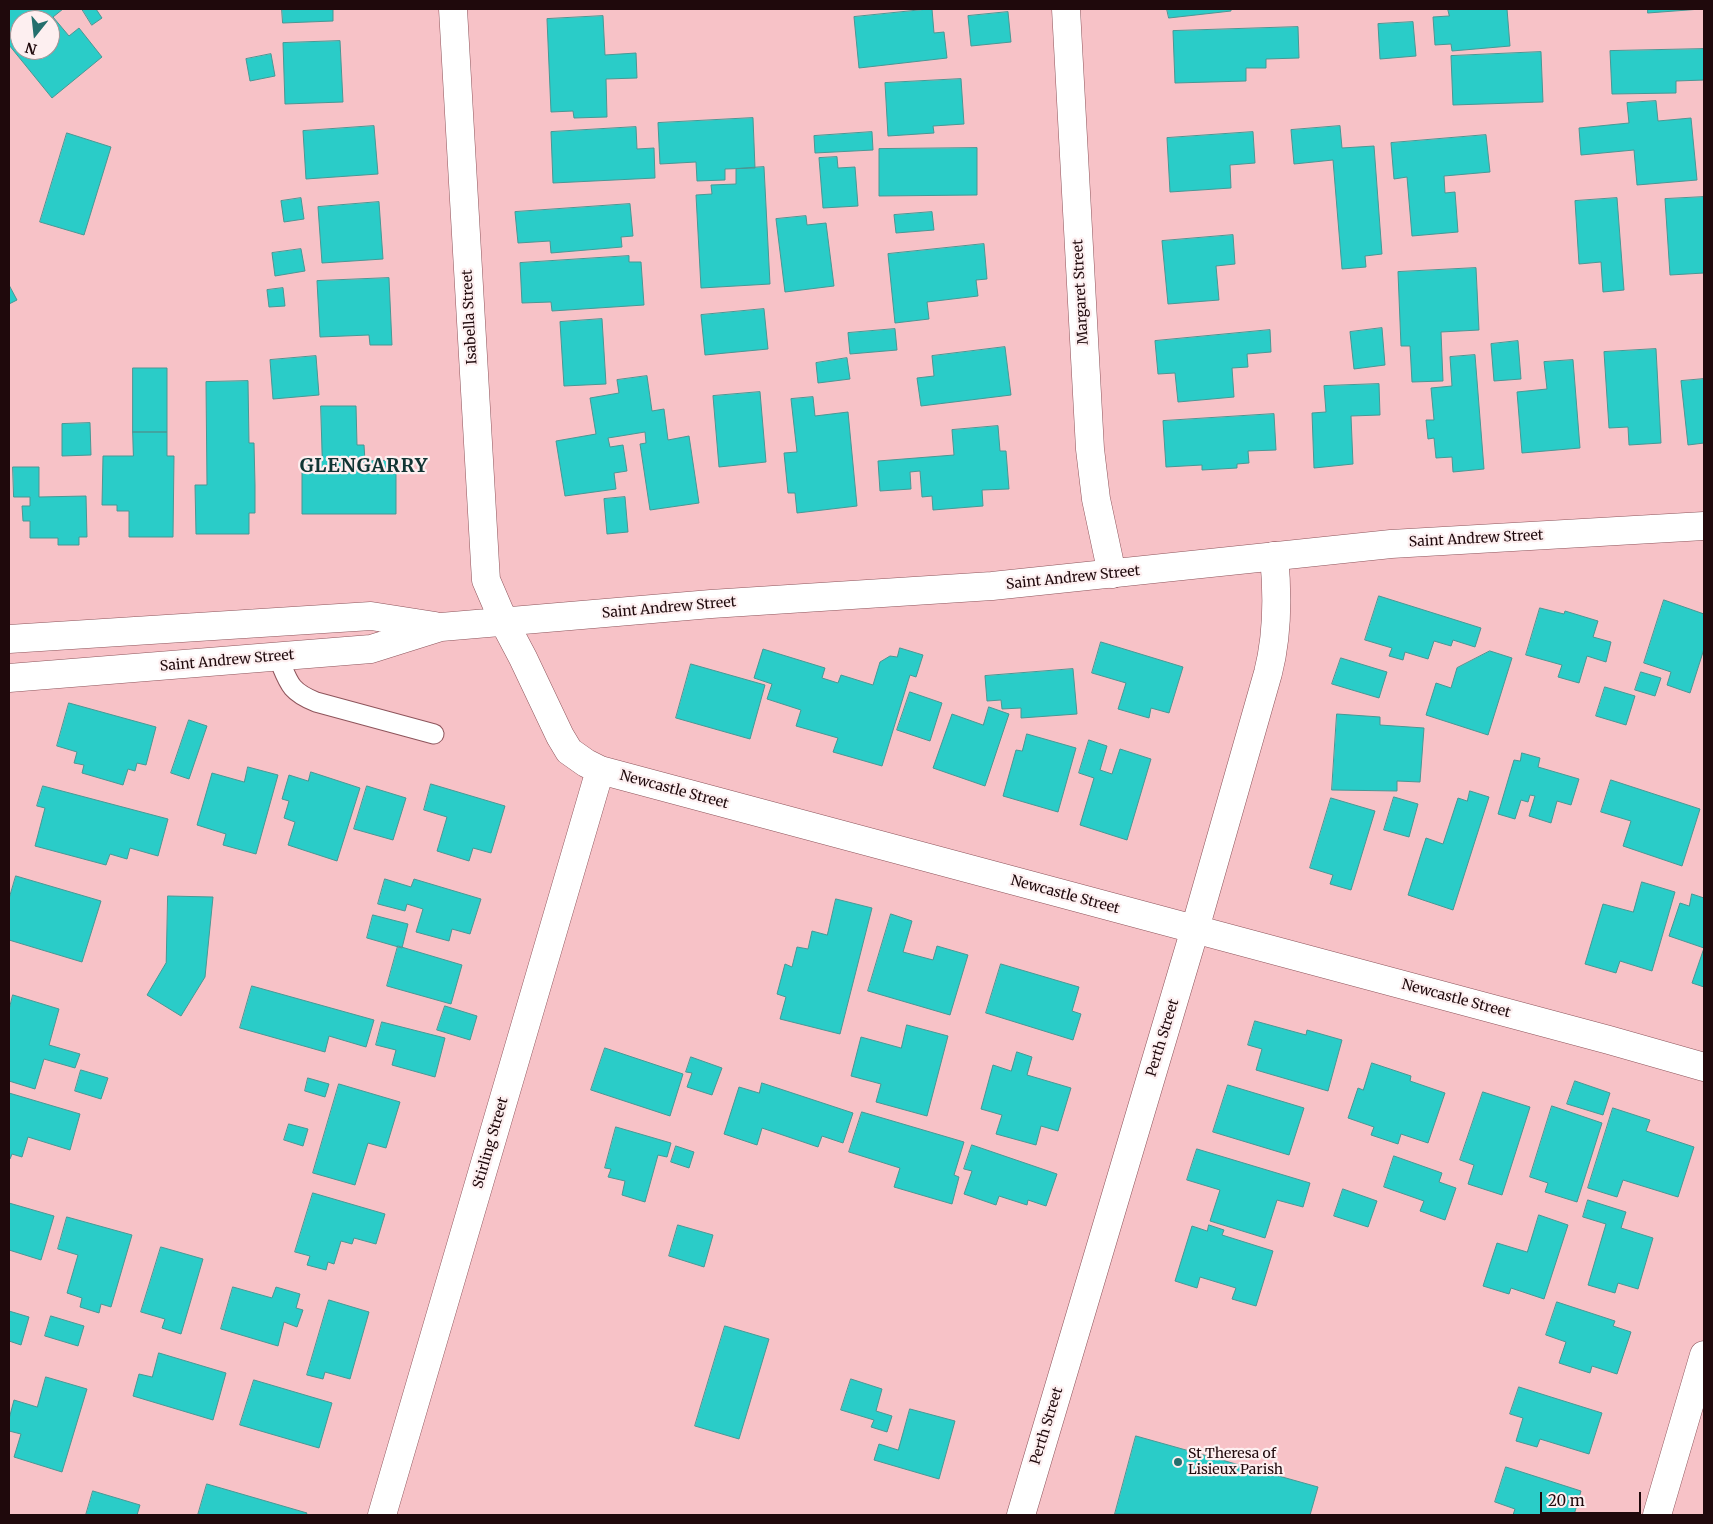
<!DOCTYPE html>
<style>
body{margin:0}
#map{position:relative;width:1713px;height:1524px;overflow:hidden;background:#f7c2c7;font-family:Merriweather,serif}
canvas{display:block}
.frame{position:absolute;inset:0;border:10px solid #1f090c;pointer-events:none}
.north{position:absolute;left:10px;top:10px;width:50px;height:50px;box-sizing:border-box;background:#fdeff0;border:1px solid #a49395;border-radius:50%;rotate:196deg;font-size:14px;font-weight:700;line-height:20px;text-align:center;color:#1f090c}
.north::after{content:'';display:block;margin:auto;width:18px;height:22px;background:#246f6d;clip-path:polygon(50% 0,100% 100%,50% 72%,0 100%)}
.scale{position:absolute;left:1540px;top:1492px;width:101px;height:22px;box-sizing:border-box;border:2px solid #1f090c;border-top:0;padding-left:6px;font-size:15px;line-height:18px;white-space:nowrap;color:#1f090c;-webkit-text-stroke:4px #fdeff0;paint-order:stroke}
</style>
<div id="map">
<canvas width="1713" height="1524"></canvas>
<div class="frame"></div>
<div class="north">N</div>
<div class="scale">20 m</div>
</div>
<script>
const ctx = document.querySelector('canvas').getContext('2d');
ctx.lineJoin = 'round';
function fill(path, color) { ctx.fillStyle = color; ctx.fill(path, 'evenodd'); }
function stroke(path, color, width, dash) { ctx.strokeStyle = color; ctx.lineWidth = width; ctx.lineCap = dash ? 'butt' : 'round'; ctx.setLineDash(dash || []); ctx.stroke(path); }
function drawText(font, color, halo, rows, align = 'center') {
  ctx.font = font + ' Merriweather,serif'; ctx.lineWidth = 4.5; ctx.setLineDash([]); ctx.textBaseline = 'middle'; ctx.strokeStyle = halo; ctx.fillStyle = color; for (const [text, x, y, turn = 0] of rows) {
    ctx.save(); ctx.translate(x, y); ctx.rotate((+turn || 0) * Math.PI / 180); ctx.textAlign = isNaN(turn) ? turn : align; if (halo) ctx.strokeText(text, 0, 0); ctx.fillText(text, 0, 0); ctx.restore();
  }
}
const building = new Path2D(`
 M11,9H63L53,17L69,36L79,28L102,57L52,98L9,45V11ZM20,20H50V50H20Z
 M82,9H96L102,18L92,25Z
 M282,9H333V21L283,23Z
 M932,9L934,33L944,32L947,58L859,68L854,17Z
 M1167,9H1231V11L1169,18Z
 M1448,9H1507L1510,46L1452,51L1451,44L1435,45L1433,17L1449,16Z
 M1648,9H1701L1648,13Z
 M1008,12L1011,42L971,46L968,16Z
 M603,16L605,55L636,53L637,78L606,79L607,117L574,118L573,111L551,112L547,19Z
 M1413,22L1416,56L1380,59L1378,24Z
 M1298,27L1299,58L1266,59V68H1246V81L1175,83L1173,31Z
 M340,41L343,102L285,104L283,43Z
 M1704,49V80L1676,81V93L1612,94L1610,51Z
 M1541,52L1543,102L1453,105L1451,56Z
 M271,54L275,76L250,81L246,59Z
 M961,79L964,124L933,126L934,133L888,136L885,83Z
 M1656,101L1658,121L1691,118L1697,180L1637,185L1634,150L1581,155L1579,128L1629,123L1627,103Z
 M753,118L755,168L725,169V180L697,181L696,162L660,164L658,123Z
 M374,126L378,174L306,179L303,131Z
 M1340,126L1342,148L1374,146L1382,254L1365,256L1366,267L1342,269L1333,160L1294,164L1291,130Z
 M636,127L637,149L654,148L655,178L553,183L551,132Z
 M872,132L873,150L815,153L814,136Z
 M1253,132L1255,163L1230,165L1231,188L1170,192L1167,138Z
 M67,133L111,147L84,235L40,222Z
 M1486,135L1490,172L1444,176L1445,193L1455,192L1458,232L1412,236L1407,177L1394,179L1391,143Z
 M977,148V195L879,196V149Z
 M837,157L838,168L855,167L858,206L823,208L819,158Z
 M764,167L770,284L701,288L696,195L712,194L711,185L736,184V169Z
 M1704,197V273L1670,275L1665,199Z
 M301,198L304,219L284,222L281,201Z
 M1617,198L1624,290L1603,292L1601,262L1579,264L1575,201Z
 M379,202L383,259L322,263L318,207Z
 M630,204L633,236L621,237L622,247L551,253L550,241L518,243L515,212Z
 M932,212L934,230L896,233L894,215Z
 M806,216L807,225L826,223L834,286L785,292L776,219Z
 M1233,235L1235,264L1216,266L1219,300L1168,304L1162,241Z
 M984,244L987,279L976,280L978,296L927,302L929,319L895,323L888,254Z
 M301,249L305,271L275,276L272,253Z
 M629,256V262H641L644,305L552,311L551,302L522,303L520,263Z
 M1476,268L1479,330L1441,332L1443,381L1412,382L1410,346H1401L1398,272Z
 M389,278L392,345H370L369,335L320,337L317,281Z
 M9,285L17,300L9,304Z
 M283,288L285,306L269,307L267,290Z
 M764,309L768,349L705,355L701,315Z
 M602,319L606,384L564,386L560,322Z
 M1382,328L1385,365L1354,369L1350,332Z
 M895,329L897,350L850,354L848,333Z
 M1270,330L1271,352L1247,354L1248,367L1232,368L1234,397L1178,402L1175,373L1158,374L1155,341Z
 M1518,341L1521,379L1494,381L1491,344Z
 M1005,347L1011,395L921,406L917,378L934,376L932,356Z
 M1656,349L1661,443L1629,445L1628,427L1609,428L1604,352Z
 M1475,355L1484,469L1453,472L1452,457L1436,458L1434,438L1428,439L1426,420H1434L1431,388L1452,386L1450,357Z
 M316,356L319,395L273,399L270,360Z
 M847,358L850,379L818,383L816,363Z
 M1573,360L1580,448L1522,453L1517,392L1547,389L1544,362Z
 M133,368H167V432H133Z
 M647,376L652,411L664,409L668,440L689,436L699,503L650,510L640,444L646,443L645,432L608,438L610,447L623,445L627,471L614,473L616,489L565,496L556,441L596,434L590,398L619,393L617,380Z
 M1704,379V443L1688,445L1681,381Z
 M248,381L249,443H254L255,485V513H249V534H196L195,485H207L206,382Z
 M1379,384L1380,415L1351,416L1353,464L1314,468L1312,413L1326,412L1324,386Z
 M760,392L766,462L719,467L713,396Z
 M813,397L815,416L848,412L857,506L797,513L795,493H788L784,453L797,452L791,399Z
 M321,406H356L357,445H364L365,461L396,460V514H302V461H322Z
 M1274,414L1276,450L1248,451L1249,463L1237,464V468L1202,470V465L1166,467L1163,421Z
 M90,423L91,455L62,456V424Z
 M998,426L1000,451H1006L1009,489L982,490L983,506L933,510L932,496L922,497L920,471L910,472L911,489L880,491L878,461L954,455L952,430Z
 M133,432H167V456H174L173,537H129V511H117V505H102L103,456H133Z
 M13,467H39V497L86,496L87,537H79V545H58V538H30V521H23L22,506H30V497H14Z
 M625,497L628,532L607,534L604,499Z
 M1379,596L1481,628L1475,647L1453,640L1451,646L1434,641L1428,659L1405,652L1403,660L1389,656L1392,648L1365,640Z
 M1664,600L1704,614V649L1690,693L1667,685L1671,672L1644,663Z
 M1540,608L1564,614L1565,611L1598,621L1593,637L1611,642L1606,662L1587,656L1579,683L1558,677L1562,665L1526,655Z
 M1101,642L1183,667L1169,713L1151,708L1149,718L1118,709L1126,683L1092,673Z
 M900,648L923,655L916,677L910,675L882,766L833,752L838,738L796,726L801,710L767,699L772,684L754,678L763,649L825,668L822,678L838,683L841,675L873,685L880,662L890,656L897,657Z
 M1490,651L1512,658L1488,735L1426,715L1436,683L1451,688L1457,668Z
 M1341,658L1387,672L1379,698L1332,684Z
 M691,664L765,685L750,739L676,718Z
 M1073,669L1077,714L1021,718V708L1002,709L1001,700L987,701L985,676Z
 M1641,672L1661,678L1655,696L1635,690Z
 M1605,687L1635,696L1626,725L1596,716Z
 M910,692L942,703L930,741L897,730Z
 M69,703L156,727L146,765L137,763L135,771L128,769L123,785L82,773L84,765L74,763L77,752L57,746Z
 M989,707L1009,714L985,786L933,768L952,714L983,725Z
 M1337,714L1380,717V725L1424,728L1420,782L1397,781V791L1332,790Z
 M189,720L207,726L189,779L171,773Z
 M1027,734L1076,748L1058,812L1003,796L1016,750L1022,751Z
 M1089,740L1107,746L1100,770L1112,774L1120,749L1151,759L1127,840L1080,825L1094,778L1079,773Z
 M1522,753L1540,758L1538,767L1579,779L1571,805L1557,801L1551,823L1529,816L1535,796L1530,795L1528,802L1521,800L1515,819L1498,814L1514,760L1520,761Z
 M248,767L278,775L256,854L223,845L226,834L197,825L212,773L244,782Z
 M311,772L360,788L337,861L288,845L295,822L284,818L289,801L282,799L289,775L308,781Z
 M1611,780L1700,809L1682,866L1623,846L1631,821L1601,812Z
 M431,784L505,806L491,853L473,848L469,861L437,851L447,817L424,810Z
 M43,786L168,819L158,856L130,848L127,859L110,854L106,865L35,846L45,808L37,806Z
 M367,786L406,798L393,840L354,829Z
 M1470,791L1489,797L1453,910L1408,895L1426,838L1443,844L1458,798L1467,801Z
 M1394,797L1418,804L1409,837L1384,830Z
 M1331,798L1375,811L1351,890L1330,884L1333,875L1310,868Z
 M16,876L101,901L82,962L9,940V899Z
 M385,879L411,887L414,879L481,899L470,934L452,929L449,941L416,932L423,909L407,904L405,911L378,904Z
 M1642,882L1675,892L1652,971L1620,961L1616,973L1585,964L1603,904L1633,912Z
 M1692,894L1704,898V987L1692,983L1704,948L1669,936L1680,903L1689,906Z
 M168,896L213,897L205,977L181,1016L147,995L166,963Z
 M836,899L872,908L840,1034L780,1019L786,997L777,994L785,964L792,967L797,947L808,949L812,931L827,935Z
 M891,914L912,921L903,952L933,960L937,946L968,955L950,1015L868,991Z
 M373,915L408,924L402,948L367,938Z
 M398,946L462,965L451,1004L387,986Z
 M1001,964L1079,987L1072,1011L1081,1014L1073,1040L986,1013Z
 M252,986L374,1020L366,1047L329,1036L325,1052L240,1028Z
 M13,995L59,1009L49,1045L80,1054L75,1068L44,1059L35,1089L9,1081V1010Z
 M445,1006L477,1016L470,1040L437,1030Z
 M1255,1021L1306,1035L1307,1030L1342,1040L1328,1091L1256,1070L1262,1049L1248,1045Z
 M382,1022L445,1038L435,1077L392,1065L396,1050L376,1045Z
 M907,1025L948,1036L927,1116L876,1102L881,1084L851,1076L861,1037L901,1048Z
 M605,1048L683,1074L670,1116L591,1090Z
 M1017,1052L1032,1057L1027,1075L1071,1088L1058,1131L1041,1126L1036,1145L996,1134L1002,1115L981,1109L993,1065L1011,1071Z
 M691,1057L722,1068L712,1095L687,1087L692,1073L686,1072Z
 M1372,1063L1411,1076L1410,1081L1445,1093L1428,1143L1401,1134L1398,1144L1371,1135L1374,1127L1348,1118L1358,1088L1363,1090Z
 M81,1070L108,1078L101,1099L75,1091Z
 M308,1078L329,1084L325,1097L305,1091Z
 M1575,1081L1610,1093L1603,1115L1567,1104Z
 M762,1083L853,1113L843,1143L822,1136L818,1147L762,1128L757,1145L724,1134L739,1087L759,1093Z
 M339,1084L400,1102L386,1148L368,1143L355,1185L313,1173Z
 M1228,1085L1304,1108L1289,1155L1213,1132Z
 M1483,1092L1530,1107L1502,1195L1468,1184L1474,1165L1460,1160Z
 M9,1093L80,1114L70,1150L28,1137L22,1157L12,1154L10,1159H9Z
 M1552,1106L1602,1123L1577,1202L1545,1192L1548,1183L1530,1177Z
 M1613,1108L1650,1120L1646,1131L1694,1147L1678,1197L1623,1180L1617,1197L1588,1188Z
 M862,1112L964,1142L954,1175L959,1177L952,1204L894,1187L900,1168L849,1152Z
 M289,1124L308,1129L303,1146L284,1140Z
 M616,1127L671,1143L667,1157L658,1155L645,1202L622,1195L625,1181L608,1177L611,1169L605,1168Z
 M972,1145L1057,1174L1046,1206L1028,1200L1027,1205L999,1196L996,1205L964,1194L972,1171L964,1169Z
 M676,1146L694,1152L689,1168L671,1162Z
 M1197,1149L1310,1183L1303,1207L1277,1200L1265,1238L1210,1221L1220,1190L1187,1180Z
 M1394,1156L1442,1173L1439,1182L1456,1188L1445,1220L1420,1211L1424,1201L1384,1187Z
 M1343,1189L1377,1201L1368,1227L1334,1216Z
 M313,1193L385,1214L376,1244L354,1238L352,1244L341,1241L334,1264L328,1262L326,1270L307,1265L310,1256L295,1252Z
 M1588,1200L1626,1212L1621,1228L1653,1238L1638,1289L1618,1283L1615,1293L1588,1285L1606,1224L1583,1217Z
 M9,1203L54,1216L41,1260L9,1250Z
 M1539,1215L1568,1225L1544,1299L1511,1288L1509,1294L1483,1286L1497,1243L1527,1252Z
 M67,1217L132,1235L111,1307L101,1304L99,1313L80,1307L82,1298L67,1293L78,1255L58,1249Z
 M678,1225L713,1235L704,1267L669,1256Z
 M1209,1225L1224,1230L1222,1235L1273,1251L1256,1306L1232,1299L1236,1288L1200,1277L1197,1288L1175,1281L1192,1226L1207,1231Z
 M161,1247L203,1259L181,1334L162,1328L165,1319L141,1312Z
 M233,1287L272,1298L276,1287L300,1294L296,1308L303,1310L297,1327L284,1322L278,1346L221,1329Z
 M329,1300L369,1312L350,1379L325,1372L323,1379L307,1375Z
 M1557,1302L1615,1321L1613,1326L1631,1332L1617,1374L1592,1366L1590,1373L1559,1363L1566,1342L1546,1335Z
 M9,1311L29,1317L21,1345L9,1341Z
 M51,1316L84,1326L78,1346L45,1336Z
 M725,1326L769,1339L739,1439L695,1426Z
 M159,1353L226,1373L213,1420L133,1396L139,1374L152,1377Z
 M46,1377L87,1389L62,1472L14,1457L21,1434L9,1431V1419L14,1400L37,1407Z
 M851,1379L882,1389L876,1411L892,1416L887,1432L871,1427L874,1420L841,1410Z
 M254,1380L332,1403L319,1448L240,1425Z
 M1519,1387L1602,1413L1589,1454L1540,1439L1537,1447L1516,1441L1523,1418L1510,1414Z
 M910,1409L955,1421L939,1479L874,1460L879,1444L898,1450Z
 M1136,1436L1318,1487L1310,1515L1115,1514Z
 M1506,1467L1581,1491L1574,1515H1513L1515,1509L1495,1502Z
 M207,1484L307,1513L306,1515H198Z
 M93,1491L140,1505L137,1515H86Z`);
fill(building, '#2accc8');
stroke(building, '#499794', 1);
const lane = new Path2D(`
 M278,657C289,683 289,691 316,702L434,734`);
const street = new Path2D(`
 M1066,9L1090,449L1096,499L1112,574
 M504,622L523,658L560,736L569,751L586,763L600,770L1609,1040L1704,1067
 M382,1515L600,770
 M1021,1515L1195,929L1268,673C1278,634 1278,596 1274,556
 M1657,1515L1704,1355`);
const secondary = new Path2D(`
 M453,9L485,564L486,580L504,622
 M9,639L371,616L435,626
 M9,678L371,649L441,627L711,604L992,586L1391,544L1704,526`);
stroke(lane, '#8d545b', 21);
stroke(street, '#8d545b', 29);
stroke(secondary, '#8d545b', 29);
stroke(lane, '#fff', 19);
stroke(street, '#fff', 28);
stroke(secondary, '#fff', 28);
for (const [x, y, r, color] of [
 [1178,1462,5,"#246f6d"]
]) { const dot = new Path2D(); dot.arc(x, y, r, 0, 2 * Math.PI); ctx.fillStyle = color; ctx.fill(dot); stroke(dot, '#fdeff0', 2); }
drawText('14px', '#1f090c', '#fdeff0', [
 ["Margaret Street",1081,292,-93],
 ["Isabella Street",470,317,-93],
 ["Saint Andrew Street",1476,539,-3],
 ["Saint Andrew Street",1073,578,-6],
 ["Saint Andrew Street",669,608,-5],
 ["Saint Andrew Street",227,661,-5],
 ["Newcastle Street",674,790,15],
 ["Newcastle Street",1065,895,15],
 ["Newcastle Street",1456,999,15],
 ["Perth Street",1163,1038,-73],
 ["Stirling Street",491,1143,-74],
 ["Perth Street",1047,1426,-73]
]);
drawText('14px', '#1f090c', '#fdeff0', [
 ["St Theresa of",1188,1454],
 ["Lisieux Parish",1188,1470]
], 'left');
ctx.letterSpacing = '1px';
drawText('bold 19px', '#113433', '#fdeff0', [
 ["GLENGARRY",364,467]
]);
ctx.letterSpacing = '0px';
</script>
